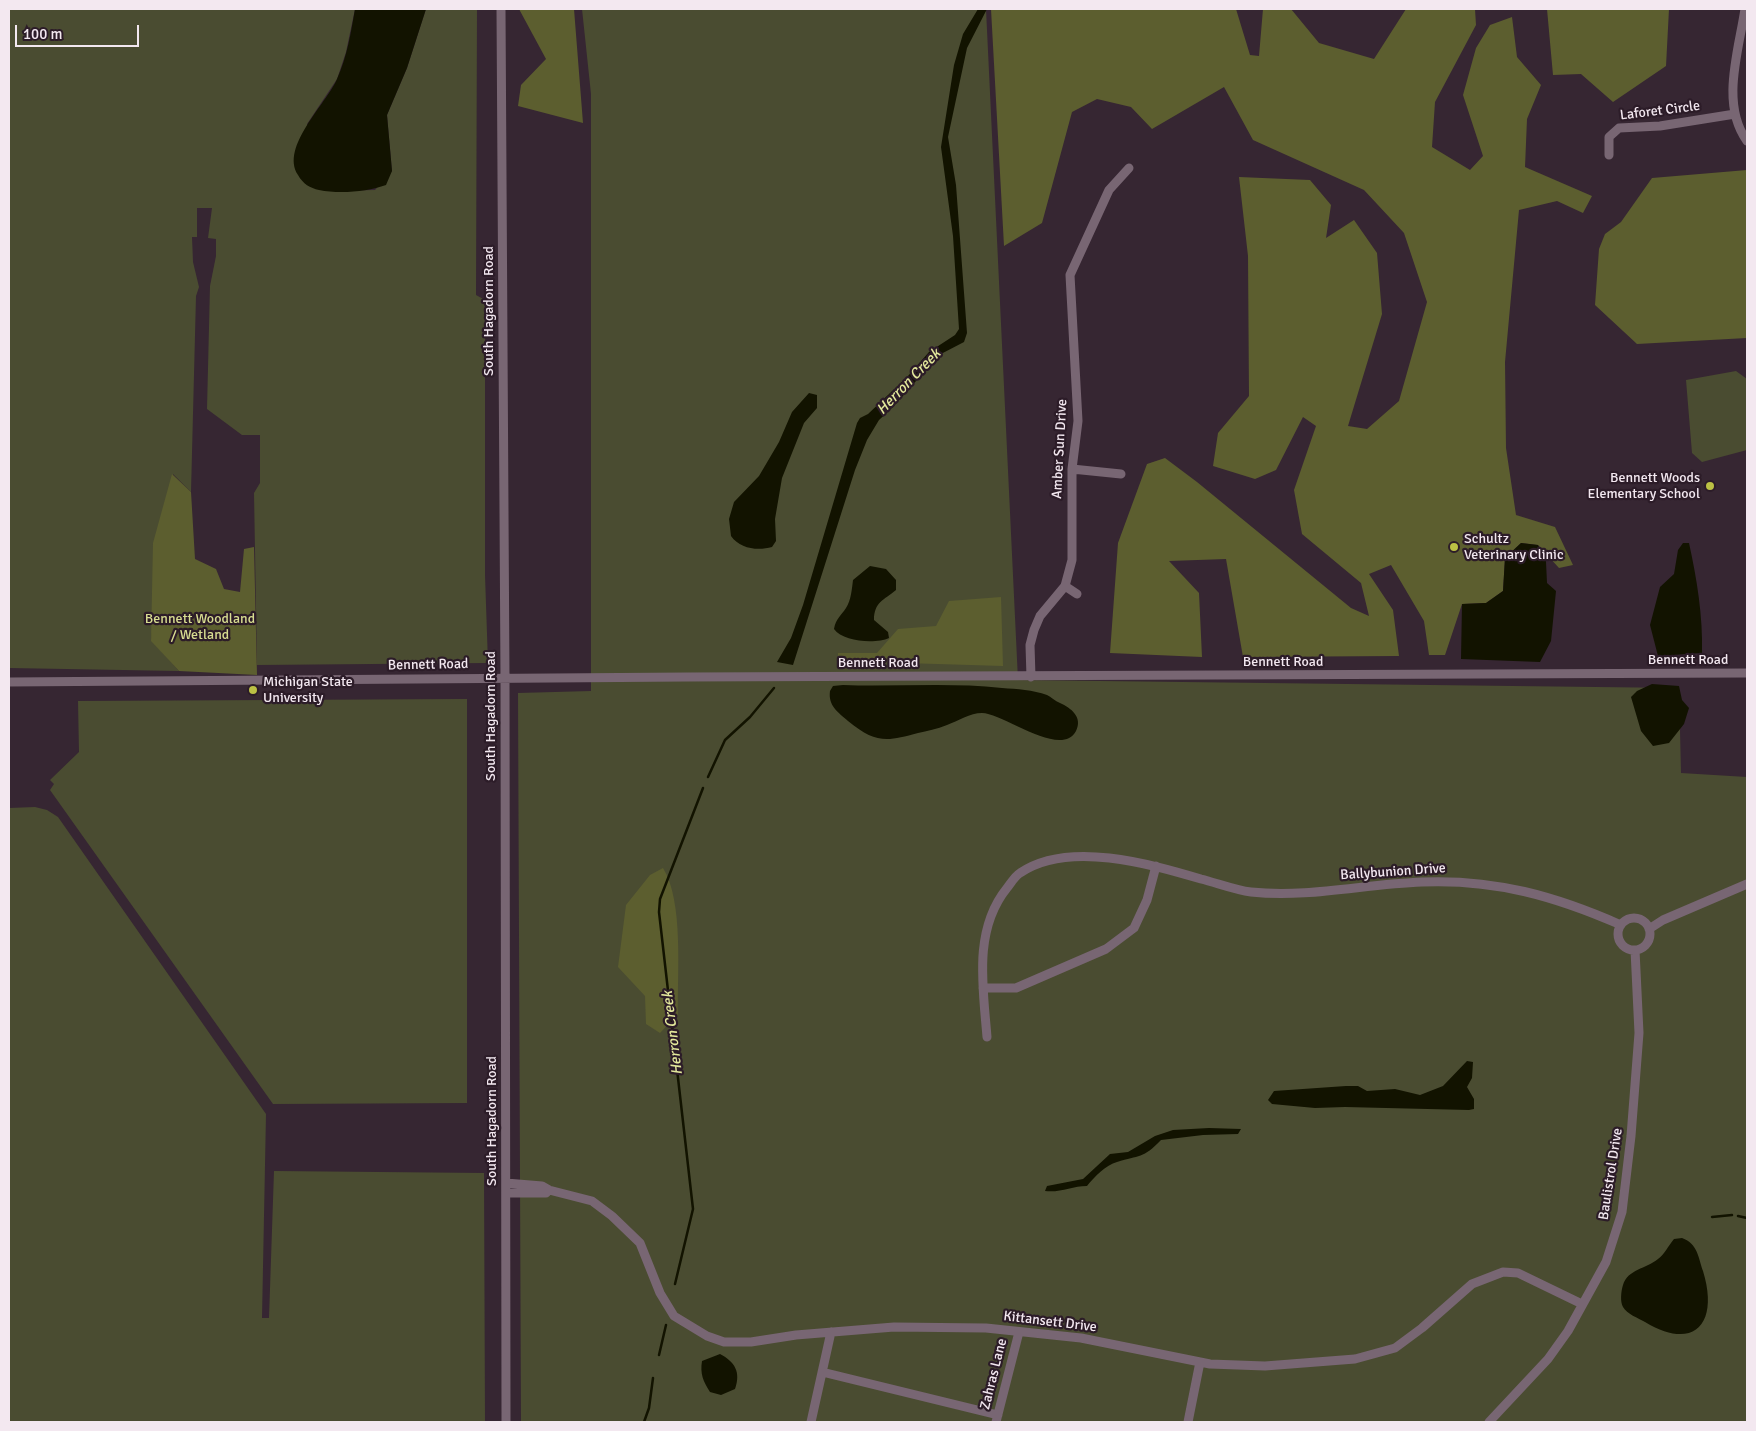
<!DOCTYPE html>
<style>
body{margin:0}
#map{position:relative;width:1756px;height:1431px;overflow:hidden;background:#362632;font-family:Signika,sans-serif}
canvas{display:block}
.frame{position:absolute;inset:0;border:10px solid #f3e8f0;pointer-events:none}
.scale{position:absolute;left:15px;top:25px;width:124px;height:22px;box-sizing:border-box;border:2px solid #f3e8f0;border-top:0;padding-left:6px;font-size:15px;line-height:18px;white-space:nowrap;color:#f3e8f0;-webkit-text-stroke:4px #2c1c28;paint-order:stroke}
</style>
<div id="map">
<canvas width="1756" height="1431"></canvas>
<div class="frame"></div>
<div class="scale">100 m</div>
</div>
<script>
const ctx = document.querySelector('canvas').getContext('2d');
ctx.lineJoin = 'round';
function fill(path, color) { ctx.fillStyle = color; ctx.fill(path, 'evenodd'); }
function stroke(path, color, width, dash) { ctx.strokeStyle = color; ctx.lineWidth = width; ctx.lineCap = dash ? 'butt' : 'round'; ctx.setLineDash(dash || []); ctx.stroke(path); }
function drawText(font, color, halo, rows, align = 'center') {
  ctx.font = font + ' Signika,sans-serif'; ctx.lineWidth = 4.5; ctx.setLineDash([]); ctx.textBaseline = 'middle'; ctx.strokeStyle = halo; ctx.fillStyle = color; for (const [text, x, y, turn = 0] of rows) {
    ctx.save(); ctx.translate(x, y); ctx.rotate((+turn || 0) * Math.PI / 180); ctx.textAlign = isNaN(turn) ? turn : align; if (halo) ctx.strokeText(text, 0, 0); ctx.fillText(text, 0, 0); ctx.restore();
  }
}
fill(new Path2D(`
 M9,9H355L346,52L337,79L307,124L327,191L375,190L392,171L387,115L407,68L426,9H477L476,295L485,300V575L488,663L257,665L254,493L260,483V435H242L207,409L210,286L216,256V239L208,238L212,208H197V237H192L193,262L199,287L196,296L191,492L173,474L151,640L179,671L9,668Z
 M582,9H986L1018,680L1679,688L1681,773L1747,777L1746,1422H521L518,693L591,691V94Z
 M1736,371L1747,379V450L1702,462L1692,453L1686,380Z
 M467,699V1103L273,1104L50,790L54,784L50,780L79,752L78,701Z
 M35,807L47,810L58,817L266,1114L262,1318H269L274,1171L484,1173L485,1422H9V808Z`), '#4a4c31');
fill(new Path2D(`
 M519,9H574L583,123L518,106L521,85L546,59Z
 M991,9H1236L1250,55L1259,56L1263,9H1291L1319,43L1374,59L1406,9H1475L1476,25L1435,102L1432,147L1470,170L1483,156L1463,95L1476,48L1490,25L1512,17L1517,57L1541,85L1527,119L1525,167L1592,196L1583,213L1557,201L1519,210L1505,362L1506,448L1516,515L1555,527L1573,565L1559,568L1538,545L1521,543L1505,558L1503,591L1486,603L1462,604L1445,655H1429L1424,621L1391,565L1369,574L1393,610L1399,656L1243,657L1226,559L1169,561L1199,593L1202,657L1110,653L1118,543L1147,464L1165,458L1197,482L1351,608L1369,616L1361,583L1302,534L1294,490L1316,426L1303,417L1276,470L1255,479L1213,466L1218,433L1249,396L1248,256L1239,177L1310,180L1331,205L1326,238L1354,220L1377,253L1382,314L1348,426L1367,429L1399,401L1427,302L1404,233L1364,190L1253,140L1224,87L1152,129L1131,107L1097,99L1072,112L1042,223L1004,246Z
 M1547,9H1669L1666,66L1613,102L1581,74L1553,75Z
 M1747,170V338L1637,344L1595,305L1599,249L1605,234L1621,222L1652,178Z
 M172,474L191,492L195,559L216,569L224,589L240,592L244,549L254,547L257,675L179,671L151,641L153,543Z
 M1001,597L1003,666L838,661V653H877L898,629L936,626L949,601Z
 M663,868C684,902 677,973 678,1014L660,1033L646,1024L645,996L618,967L626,905L650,875Z`), '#5c5e2f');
fill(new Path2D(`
 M355,9H426L407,68L387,115L392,171L386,185C367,192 339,194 319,190C310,188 303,184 298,175C280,147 326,104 337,79C347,57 351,32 355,9Z
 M978,9H987L967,48L948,137L956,185L967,333L964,342L939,355L893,407L879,420L867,440L855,470L793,665L777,662L791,638L803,605L857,423L860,418L868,414L908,376L929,352L955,335L959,329L953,236L941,147L954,65L963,34Z
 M809,393L817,395V408L804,423L782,478L775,519L776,541L772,547C758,551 740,549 731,536L729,519L734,502L759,476L779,442L792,412Z
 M1521,543L1538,545L1546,562L1547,583L1556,591L1551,641L1540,662L1461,659L1462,604L1486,603L1503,591L1505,558Z
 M1683,543H1689C1697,580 1703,616 1702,653L1658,656L1650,625L1660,587L1674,574L1678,550Z
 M870,566L886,569L896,580V590C884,600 874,602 874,620L888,632L889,638C876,644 843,642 834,629C836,618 841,616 846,608C851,601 852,588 853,580Z
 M1652,684L1679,686L1682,700L1689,708L1684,724L1669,743L1653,746L1641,731L1631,697L1637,691Z
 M843,685C896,687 949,682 1002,688C1017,689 1033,690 1047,695C1051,697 1055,701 1060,703C1071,708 1083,717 1076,731C1061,759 1003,713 982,713C970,713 958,721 947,725C937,729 927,731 918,733C886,742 875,743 848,721C838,712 828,706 830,691L833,686Z
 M1467,1061L1473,1062L1472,1078L1467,1087L1474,1099V1109L1469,1110L1345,1107L1315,1108L1272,1104L1268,1100L1274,1091L1346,1086H1358L1367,1091L1395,1089L1420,1095L1443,1086Z
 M1209,1128L1241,1129L1238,1134L1203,1135L1161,1140C1143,1159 1139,1155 1117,1162C1106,1165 1094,1177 1087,1186C1072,1186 1060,1193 1045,1191L1047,1186L1083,1179L1110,1154L1128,1152L1155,1136L1173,1130Z
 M1682,1238C1698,1244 1698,1257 1703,1271C1719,1323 1695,1352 1645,1322C1638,1318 1627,1314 1623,1307C1620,1302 1621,1291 1623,1285C1628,1269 1646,1269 1658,1259C1665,1254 1668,1246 1674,1239Z
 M720,1354C735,1362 741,1372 735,1389L721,1395L710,1392C703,1381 700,1374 702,1361Z`), '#121300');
stroke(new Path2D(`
 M708,777L725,740L750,717L774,688
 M1738,1216L1747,1218
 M1712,1217L1732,1215
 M675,1284L693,1209L659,912L660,899L703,788
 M659,1355L666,1325
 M644,1422L649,1408L653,1378`), '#121300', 2.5);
stroke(new Path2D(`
 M501,9L505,678L506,1422
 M1745,9C1739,50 1720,104 1747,141
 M1609,155V137L1619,128L1660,126L1735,114
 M1072,469L1121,474
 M1065,586L1077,594
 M1031,677L1030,645L1034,630L1040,616L1065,586L1072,560V469L1078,421L1070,275L1109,190L1129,168
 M9,682L687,677L1747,673
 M1618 934a16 16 0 1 1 32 0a16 16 0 1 1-32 0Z
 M1649,929L1663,920L1747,884
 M983,988H1016L1106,949L1134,928L1147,900L1156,866
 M987,1037C983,987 973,930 1007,888C1011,883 1015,876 1020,873C1068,840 1150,864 1201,879C1217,883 1235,890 1251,892C1309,898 1364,884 1422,882C1495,879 1555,896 1621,925
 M506,1183L542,1186L549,1190L592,1201L612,1216L640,1243L660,1293L674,1316L707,1336L724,1342H751L796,1335L894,1327L986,1328L1081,1338L1210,1364L1265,1366L1355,1359L1395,1348L1422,1328L1472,1284L1503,1272L1518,1273L1582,1304
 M506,1193H546L549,1190
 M822,1372L998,1415
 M811,1422L831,1332
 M996,1422L1019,1332
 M1188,1422L1200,1362
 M1489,1422L1548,1359L1568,1331L1606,1262L1622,1212L1631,1136L1639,1033L1635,950`), '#786673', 9);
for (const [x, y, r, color] of [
 [1710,486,5,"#bbc044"],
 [1454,547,5,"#bbc044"],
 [253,690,5,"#bbc044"]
]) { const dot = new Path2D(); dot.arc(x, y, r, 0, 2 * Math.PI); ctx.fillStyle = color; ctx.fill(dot); stroke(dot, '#2c1c28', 2); }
drawText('14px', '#f3e8f0', '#2c1c28', [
 ["Laforet Circle",1660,111,-7],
 ["South Hagadorn Road",489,311,-90],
 ["Amber Sun Drive",1060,449,-87],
 ["Bennett Road",1688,660],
 ["Bennett Road",1283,662],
 ["Bennett Road",878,663],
 ["Bennett Road",428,665,-1],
 ["South Hagadorn Road",491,716,-90],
 ["Ballybunion Drive",1393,872,-4],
 ["South Hagadorn Road",492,1121,-90],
 ["Baulistrol Drive",1611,1174,-81],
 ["Kittansett Drive",1050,1322,7],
 ["Zahras Lane",994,1374,-76]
]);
drawText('14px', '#f3e8f0', '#2c1c28', [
 ["Bennett Woods",1700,478,"right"],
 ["Elementary School",1700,494,"right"],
 ["Schultz",1464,539],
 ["Veterinary Clinic",1464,555],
 ["Michigan State",263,682],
 ["University",263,698]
], 'left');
drawText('14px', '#d8dd91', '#2c1c28', [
 ["Bennett Woodland",200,619],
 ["/ Wetland",200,635]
]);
drawText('italic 15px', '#e3e89b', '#2c1c28', [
 ["Herron Creek",909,382,-46],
 ["Herron Creek",673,1033,-97]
]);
</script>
